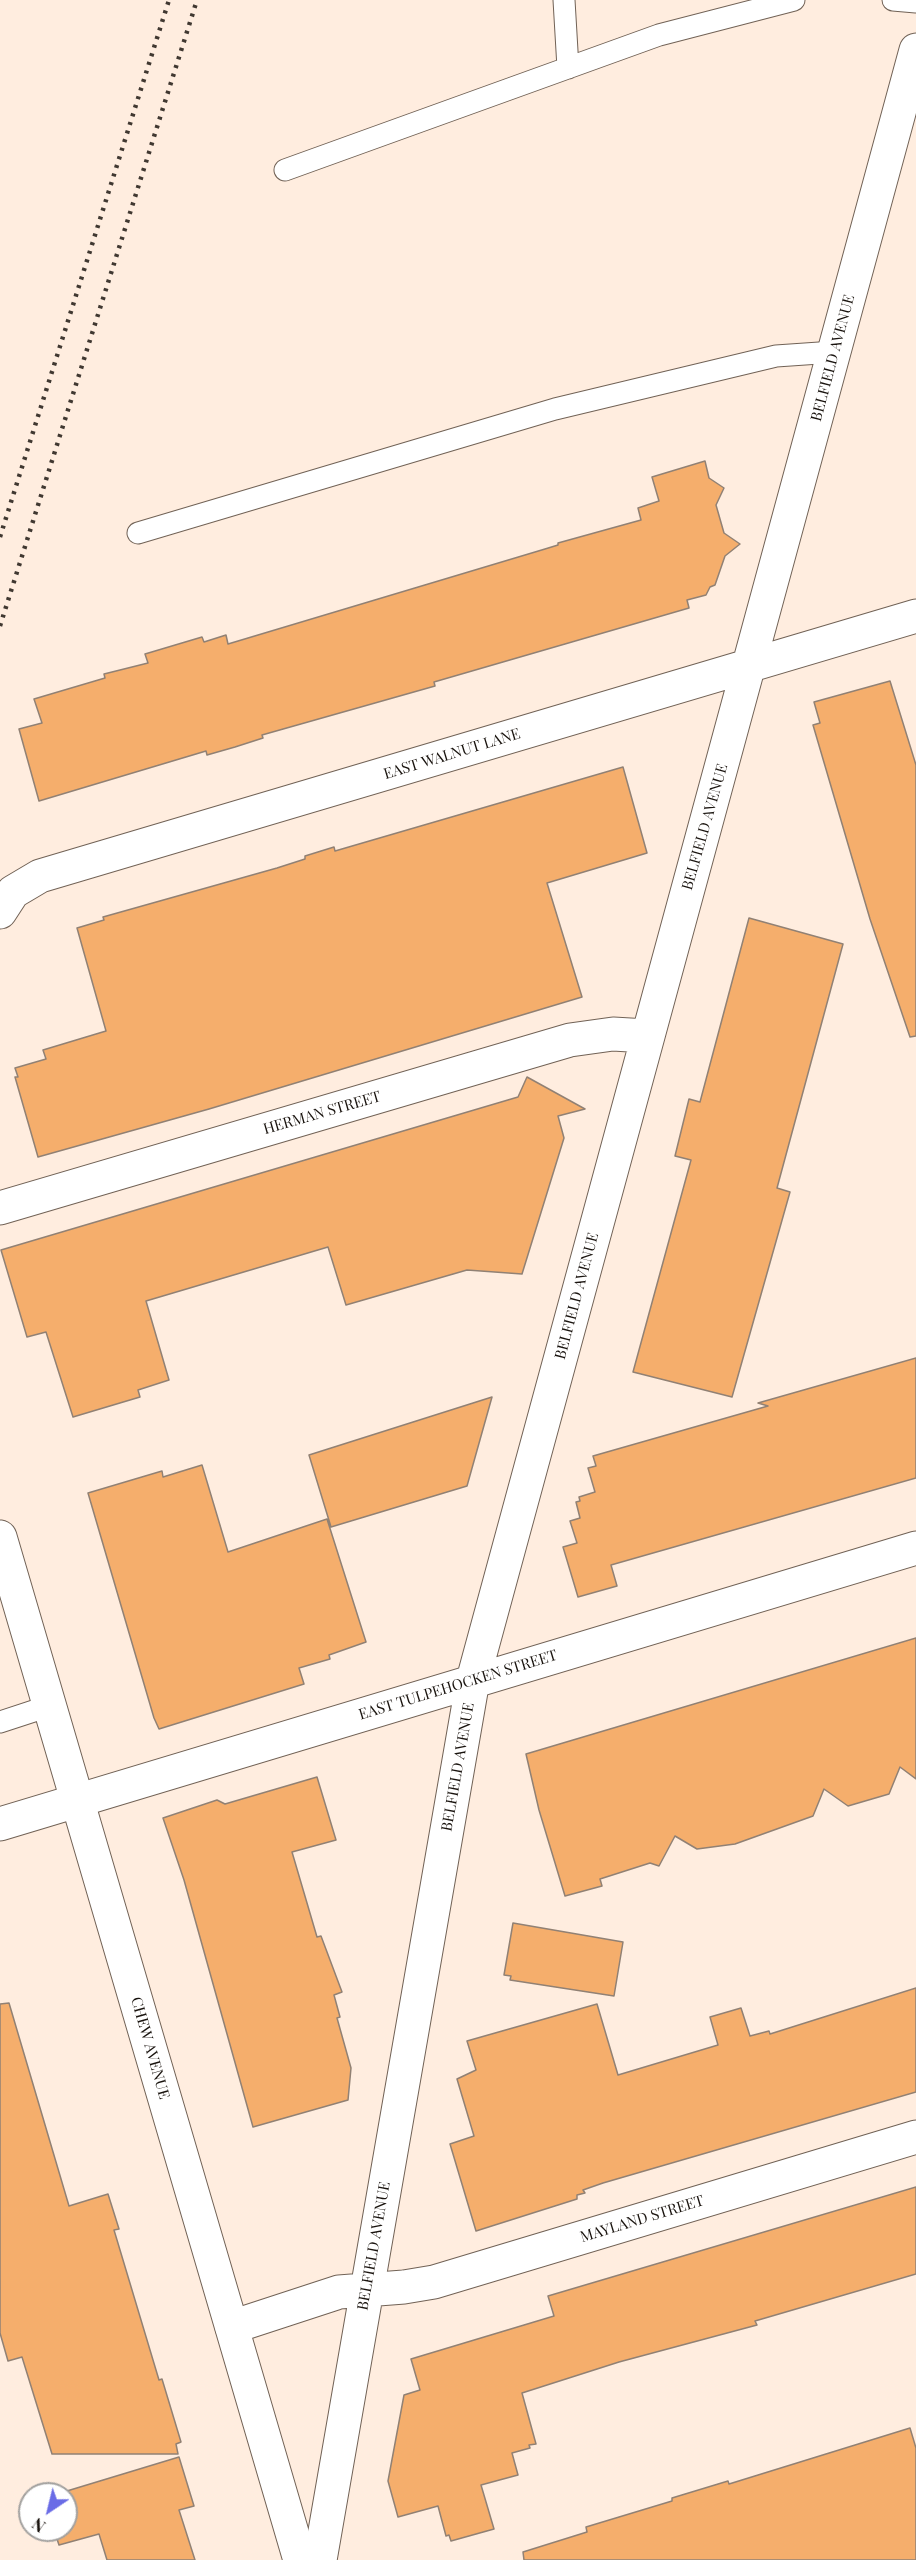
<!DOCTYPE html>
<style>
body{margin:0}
#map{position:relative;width:916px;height:2560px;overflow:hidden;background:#ffeddf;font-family:"Playfair Display",serif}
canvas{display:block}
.north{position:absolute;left:18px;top:2482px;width:60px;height:60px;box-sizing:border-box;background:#fff;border:2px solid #a3a19f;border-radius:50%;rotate:215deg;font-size:16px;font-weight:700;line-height:24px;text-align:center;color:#19130e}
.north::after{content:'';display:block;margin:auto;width:21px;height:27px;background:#6a6ce6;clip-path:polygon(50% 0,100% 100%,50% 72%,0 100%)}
</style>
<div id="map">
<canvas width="916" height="2560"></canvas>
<div class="north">N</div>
</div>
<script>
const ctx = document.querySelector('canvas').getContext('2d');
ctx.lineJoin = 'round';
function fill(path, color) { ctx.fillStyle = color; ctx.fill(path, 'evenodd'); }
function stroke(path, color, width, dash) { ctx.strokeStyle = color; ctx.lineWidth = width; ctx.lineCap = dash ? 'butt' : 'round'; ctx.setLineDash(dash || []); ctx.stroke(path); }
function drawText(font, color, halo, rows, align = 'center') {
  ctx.font = font + ' "Playfair Display",serif'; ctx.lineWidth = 5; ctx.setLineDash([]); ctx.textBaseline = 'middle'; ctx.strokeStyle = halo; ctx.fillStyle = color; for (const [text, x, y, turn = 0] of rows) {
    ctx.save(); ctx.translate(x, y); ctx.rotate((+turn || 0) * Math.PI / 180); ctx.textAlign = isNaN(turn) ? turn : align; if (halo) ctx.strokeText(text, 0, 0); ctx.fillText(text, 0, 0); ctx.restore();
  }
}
const building = new Path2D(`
 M705,461L709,478L724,488L716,505L724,533L740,544L725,556L715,585L710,587L706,595L687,600L689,608L434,682L435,686L262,735L263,738L235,747L207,755L206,751L39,801L19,729L42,723L34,699L105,678L104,674L148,663L145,654L202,637L204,642L226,635L228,644L545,549L558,545V543L641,520L638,508L659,501L652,477Z
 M890,681L916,765V1036L910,1037L870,919L813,725L820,723L814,702Z
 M623,767L647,853L547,883L582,997L209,1109L38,1157L15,1077H18L15,1068L46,1059L43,1050L106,1031L77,928L104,920L103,917L277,868L305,859V856L334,847L335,851Z
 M749,918L843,944L777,1188L790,1192L732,1397L633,1372L691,1160L675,1156L689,1099L700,1102Z
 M527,1077L585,1109L558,1116L564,1138L522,1274L467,1270L346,1305L328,1247L146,1301L169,1380L138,1390L140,1397L73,1417L46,1332L27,1337L1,1250L518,1097Z
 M916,1358V1478L611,1565L617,1586L578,1597L563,1547L577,1543L570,1521L580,1518L576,1502L580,1501L579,1497L595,1492L588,1468L596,1466L593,1456L768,1406L758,1403Z
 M492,1397L467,1486L331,1527L309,1455Z
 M202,1465L228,1552L327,1519L366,1642L329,1655L330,1659L299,1668L304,1684L159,1729L154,1718L88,1493L162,1471L163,1477Z
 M916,1638V1779L900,1767L889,1794L848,1806L824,1789L813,1816L735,1844L697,1849L675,1836L659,1866L650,1863L600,1879L602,1886L565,1896L539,1810L526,1754Z
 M317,1777L336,1840L292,1852L317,1937L321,1936L342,1992L334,1995L340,2017L337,2018L351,2068L348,2100L253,2127L184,1880L163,1818L217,1800L225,1804Z
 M513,1923L623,1942L614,1996L510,1980L511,1976L504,1975Z
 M916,1988V2092L603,2183L583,2190L585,2193L577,2195V2199L476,2231L450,2144L474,2136L457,2079L476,2070L467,2041L597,2004L618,2075L718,2045L710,2017L741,2008L750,2036L769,2031L770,2034Z
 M9,2003L69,2206L108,2194L119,2229L114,2230L159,2380L162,2379L181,2442L176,2444L178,2454H52L22,2357L8,2361L0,2333V2004Z
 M916,2187V2274L755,2321L757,2325L619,2362L522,2393L536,2444L529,2445L530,2448L512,2453L518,2475L481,2485L494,2529L451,2541L449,2535L446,2536L438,2506L398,2517L388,2481L404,2395L420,2390L411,2359L554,2316L548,2296Z
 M910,2428L916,2448V2560H524L523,2552L587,2532L586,2527L672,2501V2498L728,2481L729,2484Z
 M179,2457L194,2506L179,2510L195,2560H107L99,2534L59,2545L54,2530H66V2494H57Z`);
fill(building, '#f5ae6c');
stroke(building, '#918174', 1.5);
const lane = new Path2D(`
 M564,0L568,68
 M893,0L916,2
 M285,170L659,35L794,0
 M138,533L555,409L776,356L834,352
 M0,1722L49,1706`);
const street = new Path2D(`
 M0,912L13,892L40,876L916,616
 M0,1208L570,1040L613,1034L647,1036
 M0,1824L916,1548
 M232,2327L339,2292L404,2287L434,2282L916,2137
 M320,2560L473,1680L916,50`);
const secondary = new Path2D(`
 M0,1537L300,2560`);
stroke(lane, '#716256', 23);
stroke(street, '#716256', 35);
stroke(secondary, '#716256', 35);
stroke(lane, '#fff', 21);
stroke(street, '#fff', 33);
stroke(secondary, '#fff', 33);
stroke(new Path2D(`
 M0,537L169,0
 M0,626L197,0`), '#403831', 4.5, [3, 6]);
drawText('15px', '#19130e', '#fff', [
 ["BELFIELD AVENUE",833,358,-75],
 ["EAST WALNUT LANE",452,754,-17],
 ["BELFIELD AVENUE",705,827,-74],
 ["HERMAN STREET",322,1113,-16],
 ["BELFIELD AVENUE",577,1296,-75],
 ["EAST TULPEHOCKEN STREET",458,1685,-17],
 ["BELFIELD AVENUE",458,1767,-80],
 ["CHEW AVENUE",150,2048,74],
 ["MAYLAND STREET",642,2219,-17],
 ["BELFIELD AVENUE",374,2246,-80]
]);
</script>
